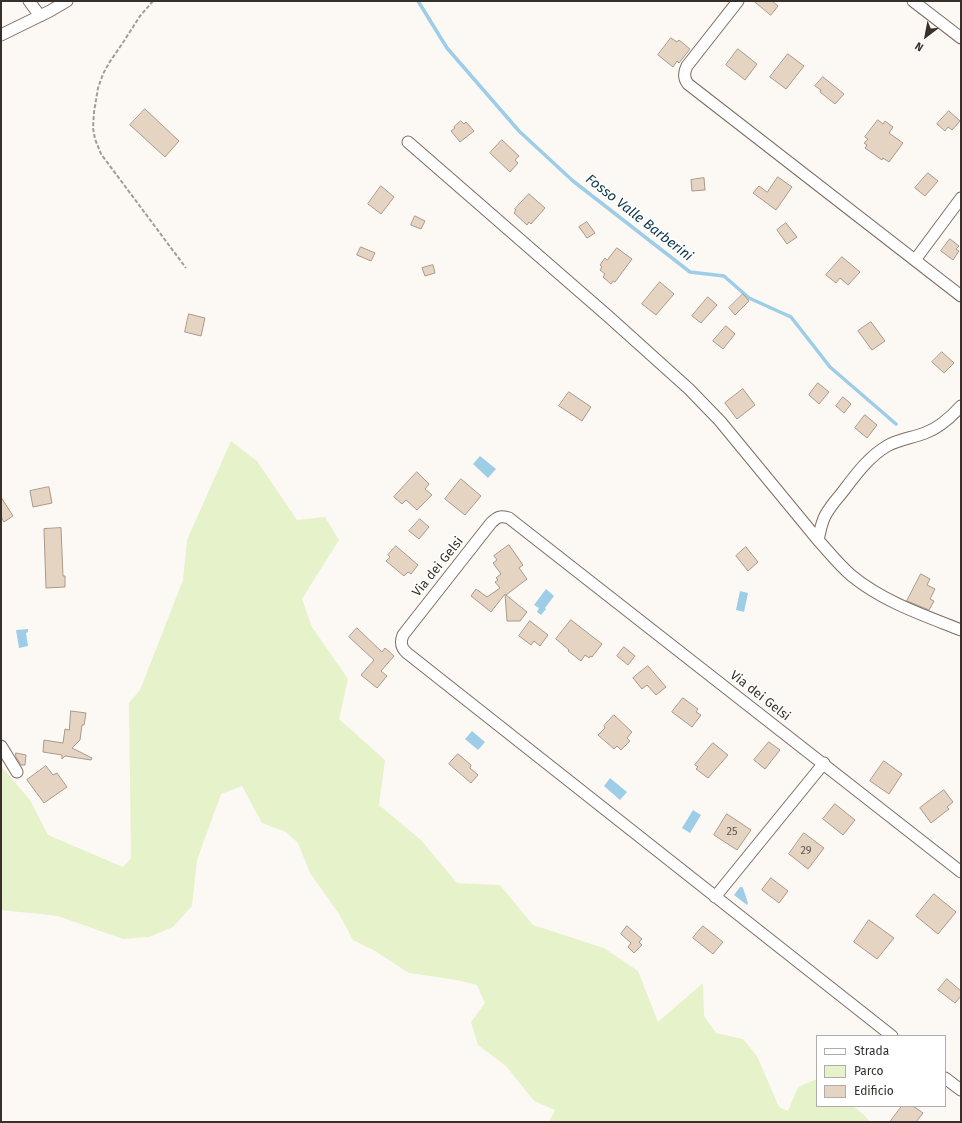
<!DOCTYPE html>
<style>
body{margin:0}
#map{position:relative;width:962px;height:1123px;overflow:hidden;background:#fcf9f5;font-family:"Fira Sans",sans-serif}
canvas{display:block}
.frame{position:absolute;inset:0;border:2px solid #37302a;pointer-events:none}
.legend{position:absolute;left:816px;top:1035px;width:130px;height:72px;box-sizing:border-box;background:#fff;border:1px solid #afacaa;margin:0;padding:5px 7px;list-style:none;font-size:12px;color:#37302a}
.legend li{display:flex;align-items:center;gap:8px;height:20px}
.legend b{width:20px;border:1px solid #afacaa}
.north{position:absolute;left:906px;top:16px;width:40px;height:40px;-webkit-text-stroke:3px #fff;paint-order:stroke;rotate:212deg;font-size:11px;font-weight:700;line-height:16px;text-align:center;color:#37302a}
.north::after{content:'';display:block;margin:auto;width:14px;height:18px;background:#37302a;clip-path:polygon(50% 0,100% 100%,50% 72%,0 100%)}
</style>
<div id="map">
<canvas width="962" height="1123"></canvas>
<div class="frame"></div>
<ul class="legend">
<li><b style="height:5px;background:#fff"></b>Strada</li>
<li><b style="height:11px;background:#e5f2ca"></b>Parco</li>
<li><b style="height:11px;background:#e6d4c3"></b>Edificio</li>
</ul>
<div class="north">N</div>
</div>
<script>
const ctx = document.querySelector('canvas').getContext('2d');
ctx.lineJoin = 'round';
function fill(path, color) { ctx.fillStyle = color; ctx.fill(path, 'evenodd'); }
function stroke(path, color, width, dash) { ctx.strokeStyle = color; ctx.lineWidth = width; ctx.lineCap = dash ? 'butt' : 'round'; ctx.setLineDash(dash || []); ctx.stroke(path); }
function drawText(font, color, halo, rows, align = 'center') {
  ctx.font = font + ' "Fira Sans",sans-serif'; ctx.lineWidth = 3; ctx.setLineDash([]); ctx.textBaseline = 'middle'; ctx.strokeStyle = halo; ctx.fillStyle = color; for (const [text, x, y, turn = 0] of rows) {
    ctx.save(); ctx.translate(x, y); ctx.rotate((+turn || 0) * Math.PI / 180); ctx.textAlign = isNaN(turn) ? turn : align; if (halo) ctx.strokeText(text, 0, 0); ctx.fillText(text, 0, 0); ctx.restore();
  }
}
fill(new Path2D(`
 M231,441L257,461L297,520L325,517L339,540L302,599L312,627L348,679L339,719L385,760L379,805L421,840L457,883L500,885L533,925L604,948L638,971L658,1022L703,983L704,1016L716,1033L743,1039L757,1056L779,1107L788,1111L798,1087L817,1079V1106H853L865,1116L870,1122H549L555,1110L534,1101L506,1066L478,1045L471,1022L485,1003L477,985L457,980L409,973L375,951L353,940L339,914L310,873L298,843L286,832L262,823L242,786L221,794L197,860L192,906L173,927L149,937L123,939L58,916L1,910V766L30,800L48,835L123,867L131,858L129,703L140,690L183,580L187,540Z`), '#e5f2ca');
fill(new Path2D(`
 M480,456L496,469L488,478L473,464Z
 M546,589L554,596L545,608L546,609L541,615L537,612L539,608L534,605Z
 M740,591L748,593L744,612L736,610Z
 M28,629V632L26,633L28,646L19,648L16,630Z
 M472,731L485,742L478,750L465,739Z
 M610,778L627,792L620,800L604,786Z
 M693,810L701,815L690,833L682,828Z
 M740,887H742L743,888L748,903L747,905L734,895Z`), '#9dcde7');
stroke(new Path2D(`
 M418,1L447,48L519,131L573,181L690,272L724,276L749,298L791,317L830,367L896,424`), '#9dcde7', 3.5);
const building = new Path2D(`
 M754,1H772L778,6L771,15Z
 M671,38L677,42L679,40L690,49L679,63L677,61L673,67L658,55Z
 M738,49L757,64L745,80L726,65Z
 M788,54L804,66L786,89L770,77Z
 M823,77L844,94L835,104L820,92L821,90L815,86Z
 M145,109L179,141L165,157L130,125Z
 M949,111L960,121L952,130L948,127L945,131L937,124Z
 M878,120L883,124L885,121L893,127L889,133L903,143L889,162L883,158L882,160L865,148L867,145L864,143L868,139L865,137Z
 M461,121L464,124L466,122L474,131L460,142L451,131L455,128L454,127Z
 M502,140L519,156L515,160L518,163L510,172L490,153Z
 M928,173L938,181L925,196L915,188Z
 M778,177L792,187L776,210L753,193L759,186L767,192Z
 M704,178L705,190L692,191L691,180Z
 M381,186L394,197L381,214L368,204Z
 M529,194L545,208L531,224L529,222L527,225L514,213L516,210L515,209Z
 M415,216L425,221L421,229L411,225Z
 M587,222L595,233L587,238L579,227Z
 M786,223L797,237L787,244L777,230Z
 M950,239L959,246L956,249L959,251L953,260L941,251Z
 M361,247L375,253L371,261L357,255Z
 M617,248L632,259L615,282L613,281L611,284L603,277L605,274L600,270L602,267L600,265L605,258L607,260Z
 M842,257L860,272L848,285L840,278L836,283L826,275Z
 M433,265L435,273L425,276L422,268Z
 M660,282L674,294L656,315L642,304Z
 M743,294L749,301L735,315L729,308Z
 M708,297L717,305L701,323L692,316Z
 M189,314L205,318L201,336L185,332Z
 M871,322L885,341L872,350L858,331Z
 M726,326L735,334L723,349L713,341Z
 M942,352L954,363L944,373L932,362Z
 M818,383L829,392L819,404L809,395Z
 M743,389L755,405L737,419L725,403Z
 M569,392L591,407L582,421L559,406Z
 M843,397L851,404L844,413L836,406Z
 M865,415L877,425L867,438L855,428Z
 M417,472L429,484L425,489L432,495L417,510L406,500L402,504L394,497Z
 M461,479L481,496L465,515L445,499Z
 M49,487L52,503L33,507L30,491Z
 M1,497L13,516L4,522L1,517Z
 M420,519L429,527L419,539L409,531Z
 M61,528L63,576H65V587L46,588L44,529Z
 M509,545L523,565L519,568L527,579L506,595L527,612L520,621H507L505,594L491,612L471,596L476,589L487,597L500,588L495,582L498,580L496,578L501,574L493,563L497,560L494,556Z
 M396,546L418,565L411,574L408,572L404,576L386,561L390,557L388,555Z
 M746,547L758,562L748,571L736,556Z
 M921,574L930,579L927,585L935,589L930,599L934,601L929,610L907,601Z
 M571,620L602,644L592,657L590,656L589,658L585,655L581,661L568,651L569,650L556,639Z
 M530,621L548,635L540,646L534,641L531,645L519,636Z
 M357,628L382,652L385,648L394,656L381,671L387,676L377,688L361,675L374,660L349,637Z
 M624,647L635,656L628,665L617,656Z
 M648,666L666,687L656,695L647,685L642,689L633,678Z
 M683,698L698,709L696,712L701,715L692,727L672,712Z
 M71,711L86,713L84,725H82L80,740L72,748L92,758L91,760L65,756L62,759V755L43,752L44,740L63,743L65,729L69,730Z
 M614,715L632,732L627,738L630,741L621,750L617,746L614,749L598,735L605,728L604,726Z
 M769,742L780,750L765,769L754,760Z
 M713,743L728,755L708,778L696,769L698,767L695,765Z
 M16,753L26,755L25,765H21L16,757Z
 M458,754L471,765L470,768L478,775L471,783L449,764Z
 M884,761L902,774L889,794L870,781Z
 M46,766L53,775L57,773L67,787L44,803L27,780Z
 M944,790L953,802L947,807L949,809L931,823L920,808Z
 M835,804L855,820L843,835L823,819Z
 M727,814L751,830L737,850L714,835Z
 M804,833L824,848L808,869L789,854Z
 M771,878L788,891L779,903L762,890Z
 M934,894L956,912L938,934L916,916Z
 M869,920L894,938L877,959L854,942Z
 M627,926L642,939L639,942L642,945L634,953L628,947L631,943L621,934Z
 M703,926L723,942L713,954L693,938Z
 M947,979L961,991V996L955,1003L938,990Z
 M902,1106H913L923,1113L916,1122H890Z`);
fill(building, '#e6d4c3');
stroke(building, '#a99989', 1);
const minor = new Path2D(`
 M29,1L40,16
 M738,1L687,66C684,72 683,78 688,84L961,296
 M913,1L961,38
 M1,35L50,11L67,1
 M408,142L609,317L689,389L720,421L818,540
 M915,260L961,198
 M961,406C951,417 939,428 925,433C912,438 899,439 887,446C868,457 854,477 841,494C835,501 829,508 825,516C821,524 820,532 818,540C829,552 839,565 852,576C884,602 923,615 961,630
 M1,746L17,772
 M715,897L824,763
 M892,1036L407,653C401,648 400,643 403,635L491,523C497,517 501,515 509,518L961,872
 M945,1078L961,1090`);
stroke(minor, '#7f6e60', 13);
stroke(new Path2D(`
 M153,1L140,16L124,41L109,63L103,74L98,88L94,112L93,128L95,139L101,154L186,268`), '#a19d98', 2, [4, 2]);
stroke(minor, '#fff', 11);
drawText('11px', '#635950', null, [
 ["25",732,832],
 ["29",806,851]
]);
drawText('13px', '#37302a', '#fff', [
 ["Via dei Gelsi",438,567,-51],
 ["Via dei Gelsi",760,696,38]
]);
drawText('italic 14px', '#0f384b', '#fff', [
 ["Fosso Valle Barberini",639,218,38]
]);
</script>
